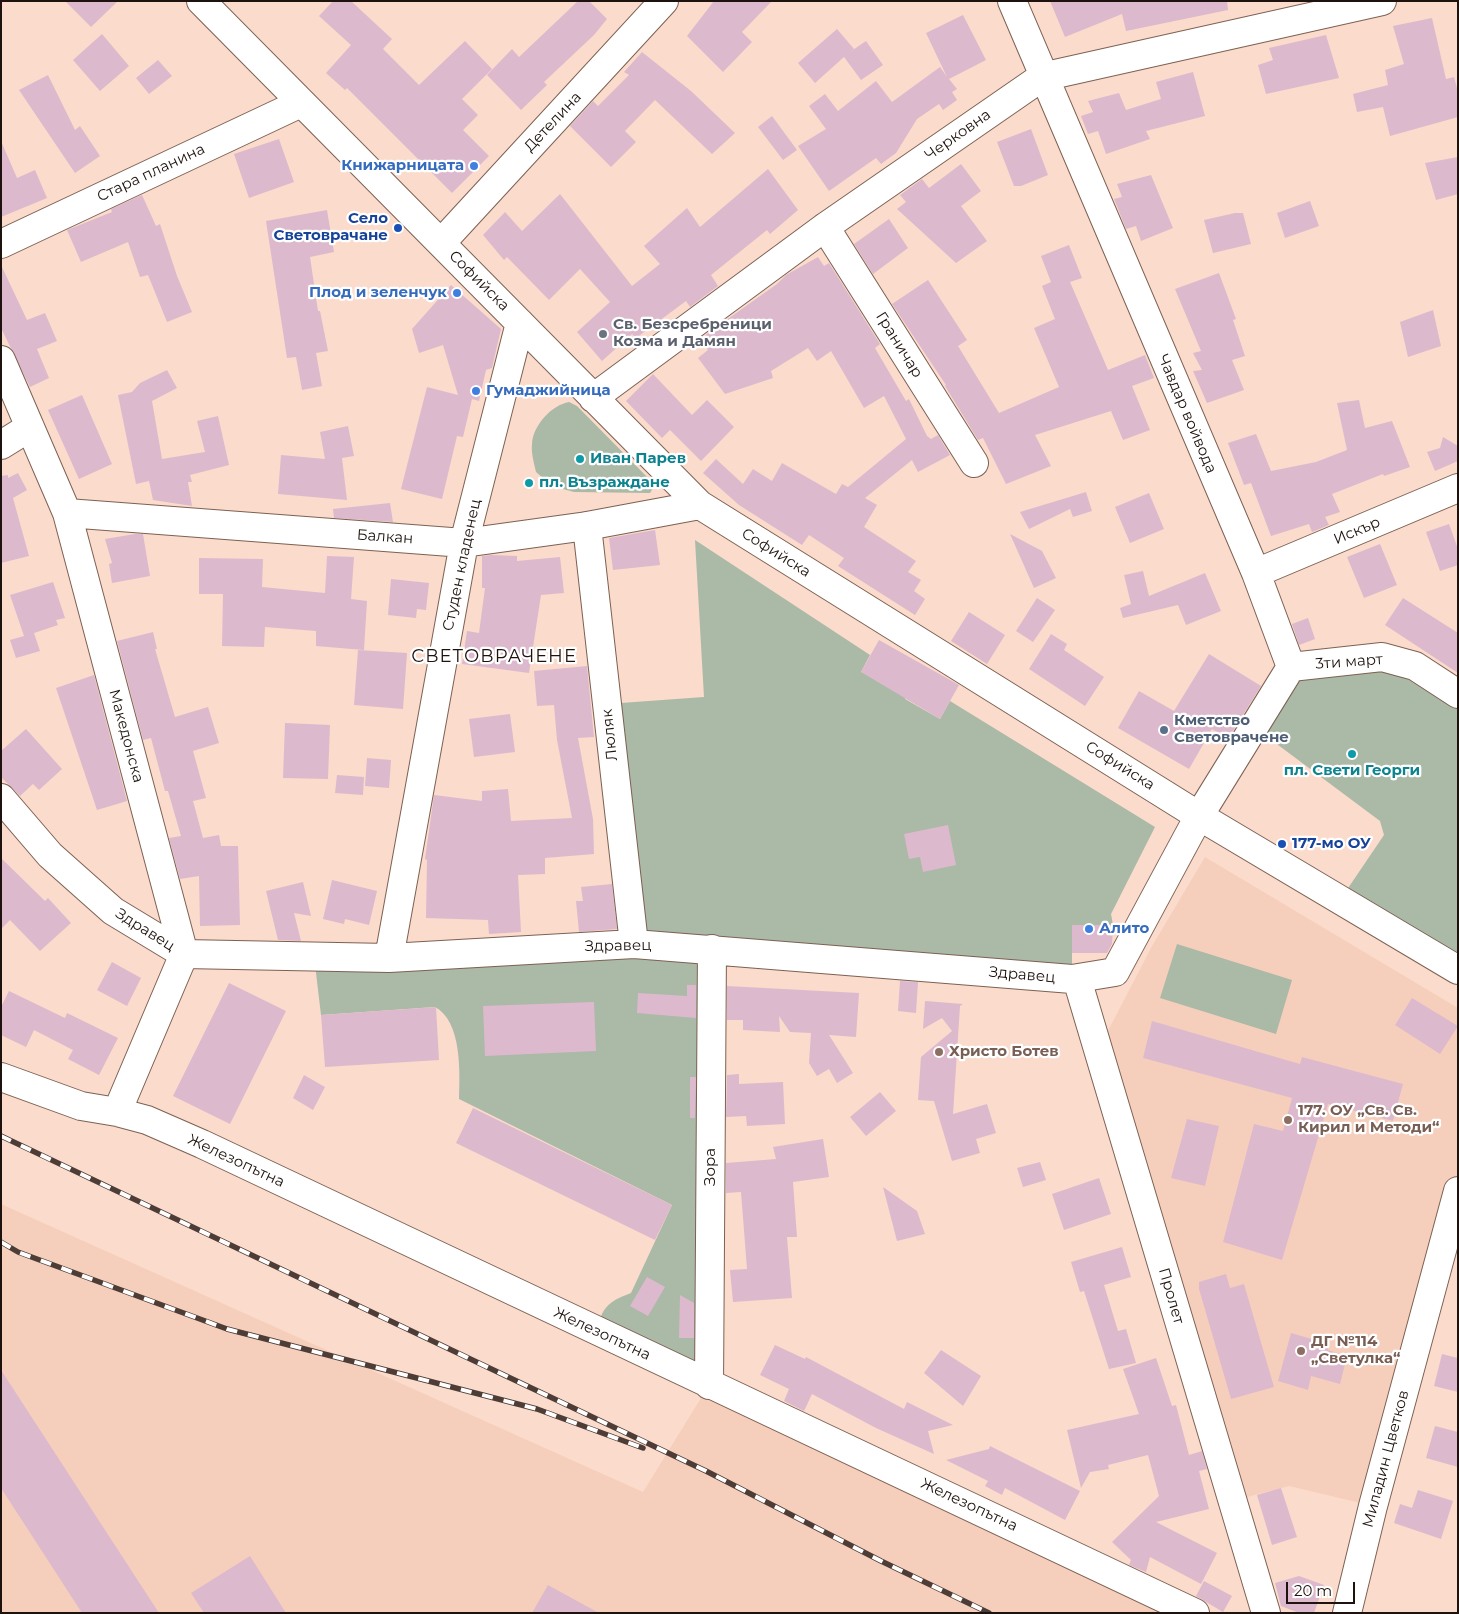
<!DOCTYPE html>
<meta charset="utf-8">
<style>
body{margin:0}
#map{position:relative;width:1459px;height:1614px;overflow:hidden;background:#fbdbcb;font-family:Montserrat,sans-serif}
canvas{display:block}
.frame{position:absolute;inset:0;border:2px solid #1d120d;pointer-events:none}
.scale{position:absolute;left:1286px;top:1582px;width:69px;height:22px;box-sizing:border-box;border:2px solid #1d120d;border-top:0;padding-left:6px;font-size:15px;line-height:18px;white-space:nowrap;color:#1d120d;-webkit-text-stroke:4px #fff;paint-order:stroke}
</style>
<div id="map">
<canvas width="1459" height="1614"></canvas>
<div class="frame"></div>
<div class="scale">20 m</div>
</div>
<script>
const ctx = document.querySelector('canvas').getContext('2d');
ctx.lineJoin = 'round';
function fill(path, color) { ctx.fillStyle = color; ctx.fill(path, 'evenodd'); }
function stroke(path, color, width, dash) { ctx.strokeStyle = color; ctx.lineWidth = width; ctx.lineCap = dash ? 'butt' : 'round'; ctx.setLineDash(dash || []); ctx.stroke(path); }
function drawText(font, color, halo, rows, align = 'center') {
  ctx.font = font + ' Montserrat,sans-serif'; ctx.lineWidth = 4.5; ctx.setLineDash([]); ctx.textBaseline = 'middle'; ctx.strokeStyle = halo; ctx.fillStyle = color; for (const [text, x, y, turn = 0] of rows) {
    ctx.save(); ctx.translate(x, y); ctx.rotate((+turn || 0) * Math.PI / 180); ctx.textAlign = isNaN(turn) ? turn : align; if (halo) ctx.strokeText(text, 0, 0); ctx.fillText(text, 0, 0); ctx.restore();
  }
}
fill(new Path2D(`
 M1205,857L1458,1008V1191L1373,1506L1289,1486L1232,1501L1098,1050L1152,946Z
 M1,1204L643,1492L709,1385L1195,1613H1Z`), '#f6cfbc');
fill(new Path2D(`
 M569,402L577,406L655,485L650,493L574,492L552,486L536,472C534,463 531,453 532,444C533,425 552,405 569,402Z
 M695,540L870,655L861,672L914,683L905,699L940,719L950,701L1155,827L1111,914L1113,925H1072V979L712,949L709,1385L596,1331C603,1307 607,1302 631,1293L672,1205L459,1099C460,1073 462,1021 435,1007L321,1015L314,956L634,944L607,704L704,697Z
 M1382,657L1458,694V970L1340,900L1384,835L1380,821L1254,727L1291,667Z
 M1177,944L1292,980L1276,1034L1160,998Z`), '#abb9a7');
fill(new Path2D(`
 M65,1H118L91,27Z
 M333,1H351L392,39L383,49L419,85L465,41L492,69L462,99L478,115L463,130L489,156L452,193L347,88L345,90L326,73L351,45L319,16Z
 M578,1H589L607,19L594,35L544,82L547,85L521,110L487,75L512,49L519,57Z
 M714,1H772L742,32L752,42L723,72L687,36Z
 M1050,1H1227L1228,10L1126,31L1122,14L1065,37Z
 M963,15L986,60L949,79L957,89L952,92L957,100L943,110L939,104L917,119L896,153L881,164L876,158L829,191L798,146L826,129L809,106L825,94L838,111L876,81L892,102L940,67L947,77L926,33Z
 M1432,18L1446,79L1454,77L1458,92V117L1390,136L1383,107L1357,112L1353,94L1388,85L1385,70L1404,64L1393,26Z
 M837,29L854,49L850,52L866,41L883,65L861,80L844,57L815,83L798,63Z
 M102,34L129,66L100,91L73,60Z
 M1326,35L1339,78L1266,94L1258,65L1273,60L1269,48Z
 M642,52L691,91L735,133L712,154L655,100L625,131L636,142L611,167L570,126L593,101L598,106L629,75L624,72Z
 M158,60L172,76L149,94L136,78Z
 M1193,72L1205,116L1146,131L1150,139L1106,154L1098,131L1088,134L1081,116L1093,112L1088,101L1119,93L1126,110L1161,99L1156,82Z
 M48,75L75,130L80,126L100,156L75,173L19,90Z
 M772,116L797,150L783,160L758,127Z
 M1031,129L1048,175L1021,186H1014L997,142Z
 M279,139L294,182L249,198L234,154Z
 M1,141L17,178L35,170L47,198L1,217Z
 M1458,157V194L1436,200L1425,163Z
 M961,164L981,191L961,206L987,241L956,263L897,209L906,202L900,195L922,179L929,188Z
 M768,169L798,210L770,234L767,230L711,275L718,286L690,307L686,301L636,338L632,334L602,361L577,332L610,302L580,269L549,300L507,257L504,260L483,235L505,212L522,231L560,194L632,286L660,264L644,246L687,208L700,227Z
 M1151,175L1173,228L1141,241L1136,226L1126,229L1114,199L1122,197L1117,184Z
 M142,195L156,226L160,224L177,276L192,312L167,322L148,275L140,277L128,242L81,262L67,230L112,212L111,209Z
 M1310,201L1319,226L1285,238L1277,213Z
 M327,210L334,252L310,257L318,311H320L328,351L316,353L322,386L302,390L296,357L287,358L266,221Z
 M1235,213H1243L1251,244L1213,253L1204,220Z
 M889,219L908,248L873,274L854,244Z
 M1069,245L1082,278L1070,282L1108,370L1145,355L1154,378L1132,386L1150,430L1123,440L1111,411L1035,435L1051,466L1006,484L983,438L978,440L945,386L946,385L892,304L928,280L967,340L958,346L999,413L1059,387L1034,328L1055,319L1042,286L1051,282L1041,256Z
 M818,257L824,266L829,263L880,344L875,348L906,401L909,399L927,436L931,439L938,435L950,455L918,472L912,460L865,498L877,505L864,527L916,561L908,572L921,580L914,591L925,599L915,615L838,566L844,558L809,535L802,545L739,505L703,473L716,459L743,484L753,469L772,481L782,463L836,494L842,484L848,487L906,439L884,396L864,408L831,351L817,361L808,348L771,371L773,378L725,394L698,358L708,350L700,340L708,333L777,284L786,275Z
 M1,265L27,320L45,313L57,341L37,349L49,378L30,387L1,328Z
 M1219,273L1236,319L1233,320L1245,356L1232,360L1244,390L1207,403L1193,371L1202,370L1193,353L1201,351L1175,289Z
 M451,285L501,329L492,368L486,370L479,401L472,399L463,437L457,436L442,499L401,489L427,387L458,395L443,345L419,353L412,329Z
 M1433,310L1441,346L1408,357L1400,322Z
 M167,370L177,388L152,401L162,459L205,452L197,421L218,416L229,465L190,475L192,482H188L192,506L153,500L149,481L136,484L118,395L132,392L140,383Z
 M653,374L692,415L707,400L734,427L701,461L670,430L662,438L626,401Z
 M82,395L112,464L79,479L48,410Z
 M1359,400L1365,428L1392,421L1410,467L1384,476L1383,474L1332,494L1340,512L1325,517L1329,525L1312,532L1309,524L1271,536L1251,483L1244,485L1228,443L1256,434L1271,471L1316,462L1347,450L1337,403Z
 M348,426L354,456L342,458L347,500L278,494L281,455L325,459L320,432Z
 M1443,437L1458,446V461L1435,471L1427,452L1440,448Z
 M18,473L27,490L13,498L29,556L1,563V476L8,475V478Z
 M1086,492L1092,511L1073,517L1070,509L1029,529L1020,512Z
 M1149,493L1164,529L1130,543L1115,507Z
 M390,503L393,522L334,518L333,509Z
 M1449,524L1458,549V565L1440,571L1426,532Z
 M655,530L660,565L613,570L609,538Z
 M135,534H143L150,576L112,583L109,564L112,563L105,539Z
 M1010,534L1042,551L1056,578L1034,588Z
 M1380,544L1397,585L1364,598L1347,557Z
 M491,555L517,556V561L560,557L564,593L541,595L529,673L462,664L467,631L479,633L485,588H482V556Z
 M327,556L354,557L351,599L367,601L364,650L316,646V631L265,627L264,647L222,646L223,594H199V558L263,559L262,587L325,593Z
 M1143,571L1149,596L1205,573L1221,611L1186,625L1178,605L1123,618L1120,608L1131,604L1124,575Z
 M391,579L429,583L426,610L417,609L416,618L388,615Z
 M53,582L65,618L56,620L58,625L34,633L40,651L16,658L10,640L24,636L10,595Z
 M1037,598L1055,610L1033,642L1016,631Z
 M1403,598L1458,633V673L1385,625Z
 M969,612L1005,635L987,664L951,641Z
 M1308,618L1315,639L1299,645L1292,624Z
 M153,632L157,649H155L175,717L208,707L219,743L193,751L206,798L193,801L203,838L219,835L221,846H238L240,925L200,926L199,876L180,879L169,838L181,836L168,791H165L151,738L143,740L117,641Z
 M1051,634L1067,644L1064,650L1104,677L1085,706L1029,669Z
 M879,640L959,685L940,719L861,672Z
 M358,650L407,653L403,709L354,705Z
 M1209,654L1261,686L1228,739L1212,729L1189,769L1118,728L1139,691L1174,711Z
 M587,666L594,737L578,738L593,819L594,854L545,858V874L518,875L521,932L489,934L488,920L426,918L427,860L425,859L434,795L482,801V791L508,789L511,821L572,818L557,740L554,705L537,706L534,671Z
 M94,675L127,801L97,810L56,688Z
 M510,714L515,752L474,757L469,719Z
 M285,723L330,725L328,779L283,778Z
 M26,729L62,769L39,790L33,784L20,796L1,777V751Z
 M367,758L391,760L389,788L365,786Z
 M337,775L364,777L363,795L335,793Z
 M948,825L956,865L923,872L920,857L909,859L904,834Z
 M1,858L45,901L48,898L71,923L40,951L10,920L1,929Z
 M332,880L377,891L369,925L345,919L344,924L323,919Z
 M303,882L311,916L294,913L301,941L278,940L266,891Z
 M612,884L617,929L579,932L576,901H583L581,887Z
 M1072,925H1113L1112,944L1107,953H1072Z
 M112,962L141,978L127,1006L97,990Z
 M900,981L918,982L916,1013L898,1011Z
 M229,983L286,1011L230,1124L173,1096Z
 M687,985H696V1018L637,1013L638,993L687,996Z
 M727,986L859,993L856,1037L829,1035L853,1073L837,1083L829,1069L817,1076L809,1063L811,1033L790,1032L779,1016L780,1032L743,1030V1020H727Z
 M9,991L65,1018L67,1013L118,1038L99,1075L68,1059L73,1050L34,1030L26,1047L1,1035V1007Z
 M1412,998L1458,1026L1440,1054L1395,1025Z
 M925,1001L963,1004L960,1006L953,1114L987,1104L996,1133L976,1139L980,1153L952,1161L934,1101L918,1100L921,1057L952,1031L942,1018L923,1029Z
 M594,1002L596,1051L485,1056L483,1006Z
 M436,1007L439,1060L325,1067L321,1015Z
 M1152,1021L1300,1064L1302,1057L1403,1084L1393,1121L1328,1104L1282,1260L1223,1242L1254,1124L1283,1131L1292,1098L1143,1058Z
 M739,1074V1084L783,1082L785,1124L747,1126L746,1116L726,1117L727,1075Z
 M304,1075L325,1087L313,1110L293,1098Z
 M690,1077H696L695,1118H690Z
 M880,1092L896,1111L866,1136L850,1117Z
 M473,1108L672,1205L655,1240L456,1143Z
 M1187,1119L1219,1126L1205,1186L1171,1178Z
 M823,1139L829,1177L793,1182L797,1237H787L792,1298L733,1302L730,1270L747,1269L741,1192L726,1193V1163L776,1159L773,1147Z
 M1040,1162L1046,1180L1023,1187L1017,1168Z
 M1099,1178L1111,1214L1064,1230L1052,1194Z
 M883,1187L917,1211L925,1234L897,1241Z
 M1122,1247L1131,1277L1104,1285L1118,1331L1126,1329L1136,1363L1109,1369L1084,1291L1080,1292L1071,1262Z
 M1226,1274L1230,1288L1244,1284L1274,1387L1231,1399L1199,1289V1282Z
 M647,1277L665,1287L648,1316L630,1306Z
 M680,1295L694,1303V1338H679Z
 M1291,1333L1329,1344L1328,1350L1347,1356L1340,1384L1311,1376L1308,1390L1278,1381Z
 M775,1345L805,1359L806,1357L904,1409L907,1402L953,1425L928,1431L934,1454L876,1428L812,1394L804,1411L784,1401L789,1389L760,1375Z
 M941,1350L981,1376L963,1406L924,1373Z
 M1442,1354L1458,1358V1392L1434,1386Z
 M1156,1358L1172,1406L1176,1405L1189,1455L1202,1451L1207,1469L1199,1471L1209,1509L1156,1522L1217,1553L1201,1584L1150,1557L1146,1572L1129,1565L1131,1560L1112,1542L1159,1496L1148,1455L1108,1465L1109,1469L1090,1472L1081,1488L1067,1430L1139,1414L1123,1369Z
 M1,1370L159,1613H82L1,1488Z
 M1435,1426L1458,1432V1467L1426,1458Z
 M990,1446L1080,1491L1065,1520L1005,1488L1002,1495L985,1486L988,1481L946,1460L989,1449Z
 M1281,1488L1297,1537L1272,1545L1257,1495Z
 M1418,1490L1453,1501L1441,1539L1394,1523L1400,1504L1412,1508Z
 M250,1556L286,1613H204L191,1593Z
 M1299,1576L1324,1585L1314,1613H1299L1281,1606L1275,1583Z
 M1204,1581L1232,1596L1223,1612L1196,1596Z
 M548,1585L599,1613H532Z`), '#ddb9cd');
const minor = new Path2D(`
 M201,1L700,505L1199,816L1458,970
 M825,227L974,463
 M441,243L664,1
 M1,244L301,103
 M1,360L67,513L184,954L117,1112
 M593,398L825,227L1042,77L1382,1
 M1,445L30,427
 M67,513L464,543L587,526L700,505
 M587,526L634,944
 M1256,573L1458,488
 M1291,667L1382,657L1415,666L1458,694
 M1,798L50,855L113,911L184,954L389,958L634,944L1072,979L1115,972L1199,816L1291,667L1256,573L1012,1
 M389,958L464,543L520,323
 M1077,979L1266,1613
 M1,1077L81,1106L117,1112L147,1120L202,1144L1195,1613
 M709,1385L712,949
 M1347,1613L1373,1506L1458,1191`);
stroke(minor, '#7c6153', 30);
stroke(minor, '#fff', 28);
const rail = new Path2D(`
 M1,1136L706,1471L881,1561L989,1613
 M1,1242L18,1252L227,1329L537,1409L643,1448`);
stroke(rail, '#4d3d36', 5.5);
stroke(rail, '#fff', 4, [11]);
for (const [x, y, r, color] of [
 [474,166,5,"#3f7fe0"],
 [398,228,5,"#1a4fb4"],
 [457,293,5,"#3f7fe0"],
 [603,334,5,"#6b7280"],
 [476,391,5,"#3f7fe0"],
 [580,459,5,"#0f9aa8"],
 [529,483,5,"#0f9aa8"],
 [1164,730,5,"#5c6f8a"],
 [1352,754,5,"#0f9aa8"],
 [1282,844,5,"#1a4fb4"],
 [1089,929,5,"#3f7fe0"],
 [939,1052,5,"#8d6e63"],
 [1288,1120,5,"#8d6e63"],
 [1301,1351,5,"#8d6e63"]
]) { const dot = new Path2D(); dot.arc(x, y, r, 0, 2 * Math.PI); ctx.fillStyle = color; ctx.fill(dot); stroke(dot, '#fff', 2); }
drawText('15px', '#1d120d', '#fff', [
 ["Детелина",553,122,-47],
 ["Черковна",958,135,-35],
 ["Стара планина",151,173,-25],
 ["Софийска",479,281,45],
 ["Граничар",899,345,58],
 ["Чавдар войвода",1187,414,67],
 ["Искър",1357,531,-23],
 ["Балкан",385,537,4],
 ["Софийска",776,553,32],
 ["Студен кладенец",462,565,-78],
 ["3ти март",1349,662,-4],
 ["Люляк",610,735,-96],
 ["Македонска",126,736,75],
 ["Софийска",1120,766,32],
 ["Здравец",145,930,32],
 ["Здравец",618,946,-1],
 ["Здравец",1022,975,5],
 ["Железопътна",236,1161,25],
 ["Зора",711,1167,-90],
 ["Пролет",1171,1296,74],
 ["Железопътна",602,1334,25],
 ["Миладин Цветков",1386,1459,-75],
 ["Железопътна",969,1505,25]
]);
drawText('bold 15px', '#366cbe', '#fff', [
 ["Книжарницата",464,166],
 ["Плод и зеленчук",447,293],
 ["Гумаджийница",486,391,"left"],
 ["Алито",1099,929,"left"]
], 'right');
drawText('bold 15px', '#164399', '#fff', [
 ["Село",388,219],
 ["Световрачане",388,236],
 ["177-мо ОУ",1292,844,"left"]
], 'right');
drawText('bold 15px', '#5b616d', '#fff', [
 ["Св. Безсребреници",613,325],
 ["Козма и Дамян",613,342]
], 'left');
drawText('bold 15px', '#0d838f', '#fff', [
 ["Иван Парев",590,459],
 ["пл. Възраждане",539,483],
 ["пл. Свети Георги",1352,771,"center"]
], 'left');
drawText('bold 15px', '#4e5e75', '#fff', [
 ["Кметство",1174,721],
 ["Световрачене",1174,738]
], 'left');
drawText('bold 15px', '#785e54', '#fff', [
 ["Христо Ботев",949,1052],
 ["177. ОУ „Св. Св.",1298,1111],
 ["Кирил и Методи“",1298,1128],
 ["ДГ №114",1311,1342],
 ["„Светулка“",1311,1359]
], 'left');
ctx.letterSpacing = '1px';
drawText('18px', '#1d120d', '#fff', [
 ["СВЕТОВРАЧЕНЕ",494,657]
]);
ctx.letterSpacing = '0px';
</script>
